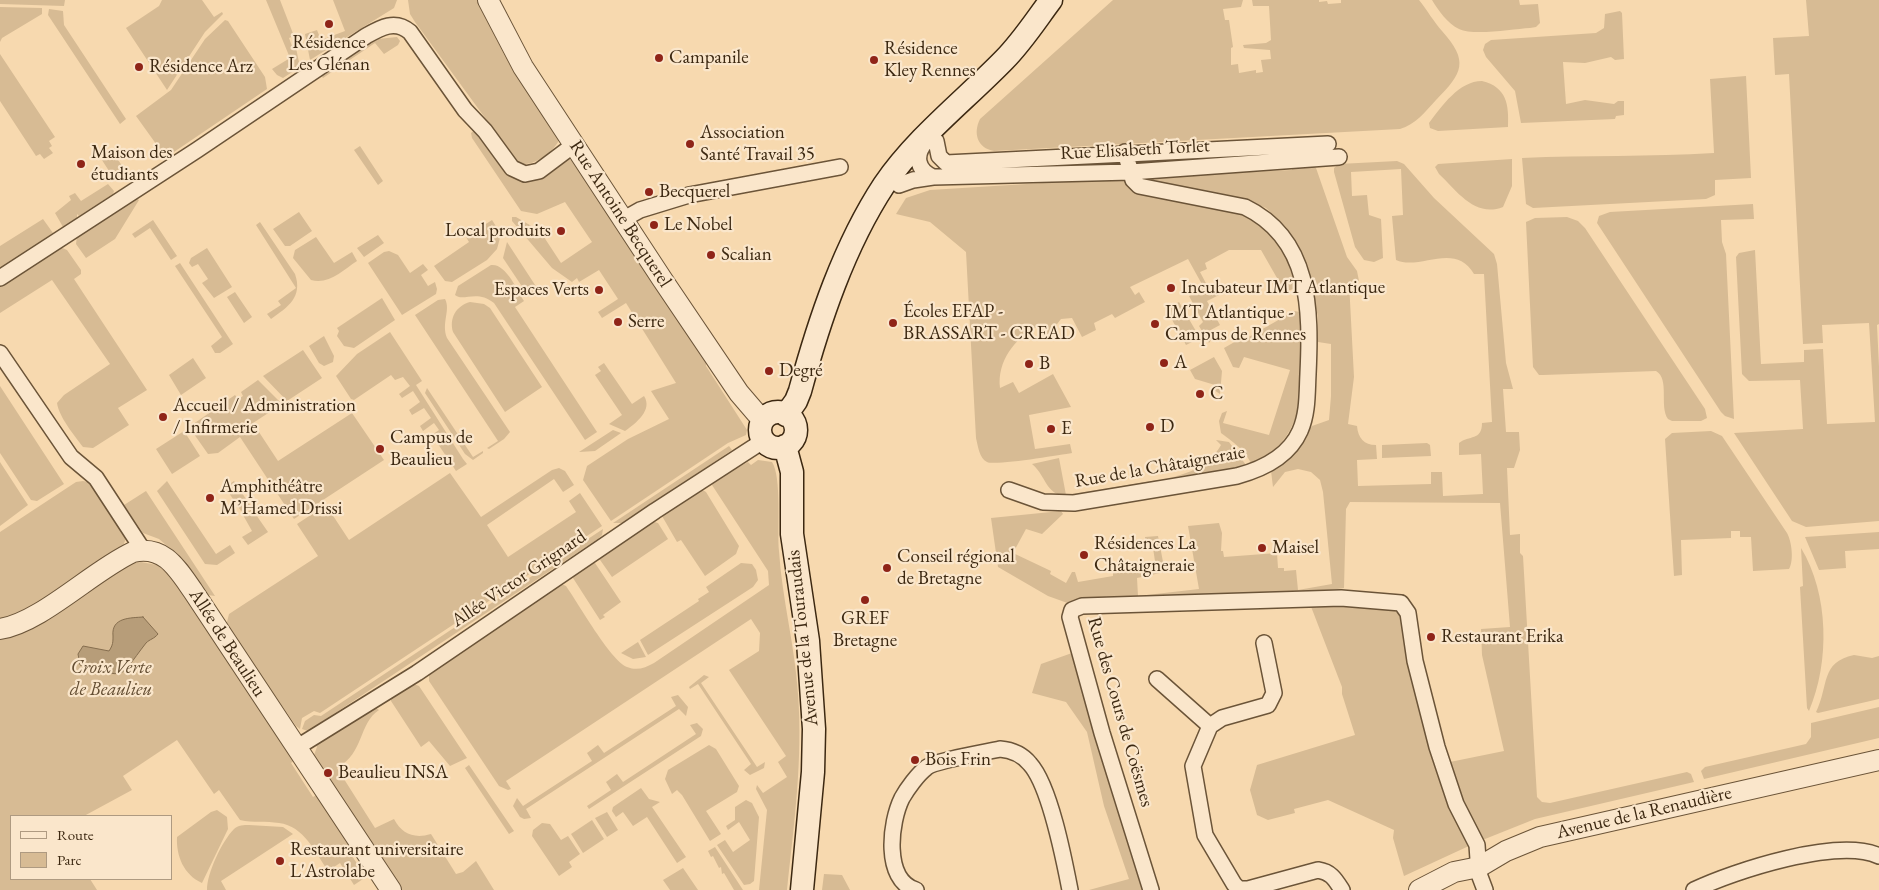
<!DOCTYPE html>
<meta charset="utf-8">
<style>
body{margin:0}
#map{position:relative;width:1879px;height:890px;overflow:hidden;background:#f7d9af;font-family:"EB Garamond",serif}
canvas{display:block}
.legend{position:absolute;left:10px;top:815px;width:162px;height:65px;box-sizing:border-box;background:#fae6cb;border:1px solid #ae9a81;margin:0;padding:6px 9px;list-style:none;font-size:15px;color:#3c2811}
.legend li{display:flex;align-items:center;gap:10px;height:25px}
.legend b{width:25px;border:1px solid #ae9a81}
</style>
<div id="map">
<canvas width="1879" height="890"></canvas>
<ul class="legend">
<li><b style="height:6px;background:#fae6cb"></b>Route</li>
<li><b style="height:14px;background:#d7bb94"></b>Parc</li>
</ul>
</div>
<script>
const ctx = document.querySelector('canvas').getContext('2d');
ctx.lineJoin = 'round';
function fill(path, color) { ctx.fillStyle = color; ctx.fill(path, 'evenodd'); }
function stroke(path, color, width, dash) { ctx.strokeStyle = color; ctx.lineWidth = width; ctx.lineCap = dash ? 'butt' : 'round'; ctx.setLineDash(dash || []); ctx.stroke(path); }
function drawText(font, color, halo, rows, align = 'center') {
  ctx.font = font + ' "EB Garamond",serif'; ctx.lineWidth = 4.5; ctx.setLineDash([]); ctx.textBaseline = 'middle'; ctx.strokeStyle = halo; ctx.fillStyle = color; for (const [text, x, y, turn = 0] of rows) {
    ctx.save(); ctx.translate(x, y); ctx.rotate((+turn || 0) * Math.PI / 180); ctx.textAlign = isNaN(turn) ? turn : align; if (halo) ctx.strokeText(text, 0, 0); ctx.fillText(text, 0, 0); ctx.restore();
  }
}
fill(new Path2D(`
 M0,0H65L64,6L0,4Z
 M162,0H202L214,17L222,12L223,14L205,32L167,90L126,28L159,6Z
 M266,0H280L294,36L289,38L293,49L296,48L300,67L283,78L277,75L272,69L290,58Z
 M333,0H397L394,8L310,60L305,34L317,30L321,40L345,31Z
 M408,0H477L504,54L556,135L559,140C554,152 530,169 518,163L415,22L410,14Z
 M1113,0H1243L1241,7L1223,9L1225,20H1229L1233,47L1231,48V65L1238,64L1239,73L1256,70V73L1263,72L1261,60L1271,59L1270,50L1244,48L1243,45L1266,43L1271,40L1269,6H1253L1252,0H1319V2L1327,1L1328,4L1341,3V0H1419C1427,10 1434,22 1442,31C1469,61 1463,73 1436,100C1426,111 1415,125 1400,129L994,151C977,148 973,133 980,119Z
 M1432,0H1519L1520,5L1538,4L1540,23L1536,27L1530,28C1513,29 1474,36 1459,29C1448,24 1438,10 1432,0Z
 M1806,0H1879V324L1877,325L1879,367V521L1806,527L1792,521L1734,433L1803,429L1800,380L1749,381L1742,374L1736,257L1739,253L1755,250L1761,364L1804,362V350L1823,349L1827,424L1875,422L1869,323L1822,325L1823,343L1803,344L1789,74L1775,75L1773,38L1809,36Z
 M0,7L42,8V14L2,38L0,42Z
 M49,9L63,11L64,25L126,119L120,124L48,15Z
 M1620,11L1622,13L1624,59L1615,60L1611,57L1585,63L1563,62L1566,104L1585,100L1614,104L1618,101H1624V115L1616,116L1615,119L1521,123L1515,91L1486,57L1483,50L1485,44L1491,40L1596,33L1604,28L1605,14Z
 M225,20L228,21L265,77L267,89L168,156L164,155L136,116L171,90L205,39Z
 M397,37L400,41L398,45L384,54L375,43L323,78L319,73L368,40Z
 M0,54L55,137L49,141L52,146L49,148L53,153L44,159L40,154L36,156L0,101Z
 M1746,76L1751,178L1715,180V195L1706,199L1533,208L1526,204L1522,158C1586,155 1650,157 1714,153L1710,79Z
 M1482,81C1507,87 1509,105 1508,127L1438,131L1430,128L1429,123C1442,106 1459,81 1482,81Z
 M476,129L509,171L567,158L573,161L706,361V366L747,430L746,435L728,443L611,521L583,480L587,466L628,439L669,419L651,391L676,383L626,303L602,318L598,312L618,299L599,270L579,282L577,278L572,282L552,268L512,221V217H516L540,231L561,263L592,242L565,202L537,214L521,211L472,138L471,133Z
 M360,146L383,181L378,185L354,150Z
 M111,150L123,167L111,174L98,154L102,151L104,155Z
 M1512,159V186L1503,207C1475,218 1457,191 1439,174L1435,167L1438,164Z
 M1397,161L1404,164L1434,198L1494,254L1497,264L1506,363L1513,389H1503L1506,432H1519L1520,450L1514,468H1507L1510,535L1520,534V553L1523,556L1537,797L1542,802L1550,803L1687,772L1691,774L1694,782L1535,819L1480,841L1445,763L1504,751L1482,655L1481,629L1510,627L1500,503L1350,502L1346,509L1344,588L1310,593L1073,605L1048,596L998,567L991,518L1061,511L1063,514L1042,534L1026,529L1013,553L1051,571L1050,574L1066,583L1072,572H1075L1078,582L1113,576V573L1156,568L1152,541H1145V537L1158,536L1165,572L1137,578L1138,596L1199,589L1188,526L1219,523L1222,533L1221,551H1223L1224,557L1277,553L1278,568H1284V571L1296,570L1298,590L1332,584L1323,492L1320,480L1311,472L1298,469L1285,472L1273,487L1271,471L1292,454L1312,426L1329,420L1331,396V344L1318,342V316L1301,257L1286,227L1266,208L1242,198L1211,195L1143,181L1139,177L1292,170V164L1308,163L1316,168L1347,257L1357,271L1359,281L1349,282L1354,377L1348,424L1357,426C1358,438 1364,445 1376,445L1377,459L1357,460L1358,486L1431,484V472H1442L1443,496L1483,494L1481,454L1459,455V443C1469,435 1482,441 1482,423L1492,422L1484,274H1474C1455,241 1420,271 1396,260L1392,216L1403,215L1401,169L1351,172L1352,196L1367,195L1369,215L1381,219L1383,258L1374,262L1364,260L1355,247L1334,172V168L1339,164Z
 M1123,178L1132,188L1255,217L1281,246L1293,275V289L1285,292L1261,250H1229L1205,263L1207,269L1200,272L1209,289L1217,286L1221,294L1207,301L1220,325L1207,332L1211,340L1209,343L1199,326L1203,322L1189,296L1204,288L1188,259L1130,287L1135,295L1139,292L1145,302L1115,318L1112,314L1094,323L1096,330L1082,337L1072,318L1061,319L1054,328L1055,332L1043,338L1037,327C1015,338 997,361 1000,388L1013,382L1019,393L1053,374L1071,407L1029,415L1035,449L1070,444L1072,453C1059,455 995,466 987,462C979,458 978,446 976,438L966,252L930,222L896,214L906,198L930,190Z
 M108,184L114,191L113,194L79,216L77,214V218L63,227L55,213L71,200L69,196L75,193L81,201Z
 M136,198L139,200L115,239L86,258L76,244L77,236Z
 M1753,204L1754,219L1721,220L1722,242L1726,254L1734,419L1725,416L1721,412L1597,223L1599,216L1610,212Z
 M299,212L312,231L290,246H285L273,229Z
 M1567,217L1578,221L1585,228L1705,409L1707,418L1701,421H1672L1668,419C1659,406 1670,379 1656,371L1543,375H1539L1533,367L1526,222L1535,218Z
 M43,219L53,233L0,269V246Z
 M153,220L177,256L171,260L150,228L135,238L132,234Z
 M492,220L501,234L497,249L487,260L452,282L445,281L434,266L469,242L466,237Z
 M260,222L295,274C303,297 288,307 271,319L267,314L281,305L278,301L296,288L256,225Z
 M378,235L384,243L364,257L357,248Z
 M316,237L334,263L352,252L357,261C343,270 329,285 311,280L293,258L295,250Z
 M507,242L539,291L529,297L503,258Z
 M60,247L67,250L81,270V274L74,279L147,390L118,408L129,425L93,448L83,447C74,435 59,417 57,403L64,395L110,364L52,280L0,313V283Z
 M207,248L232,287L214,298L202,283L208,279L198,264L192,267L189,263L191,258Z
 M389,251L398,255L410,273L423,264L428,270L421,275L428,286L435,282L437,289L436,294L402,315L368,263L384,252Z
 M180,263L233,344L220,353H215L211,346L222,337L175,266Z
 M491,265C506,263 517,290 524,301L515,307L597,432L585,440L494,303C477,289 463,302 455,295L458,286Z
 M235,292L252,317L244,323L227,297Z
 M382,298L395,320L354,348L344,346L337,336L339,331L337,328Z
 M445,299C451,310 441,323 447,338L510,432L504,439L489,449L487,448L498,441L415,315L438,300Z
 M470,302L484,304L490,308L542,387L505,412L453,332C449,318 456,306 470,302Z
 M1179,302L1200,338L1186,345L1166,309Z
 M1294,311L1300,312L1303,316C1301,360 1311,419 1274,450C1268,456 1259,459 1251,463C1243,448 1234,443 1221,433L1219,421L1222,413L1227,411L1223,423L1269,435L1290,370L1244,357L1239,368L1233,367L1224,348L1245,336L1247,338Z
 M390,332L422,381L416,385L463,459L467,464L456,471L432,435L439,430L434,423L423,431L420,426L431,418L424,408L412,415L409,410L420,402L413,391L402,398L399,394L410,386L403,377L395,380L391,375L354,400L351,399L336,376L357,354Z
 M324,336L334,356L333,362L324,366L319,363L309,346Z
 M303,350L322,378L287,401L263,376Z
 M1214,357L1222,371L1220,394L1214,390L1215,385L1195,379L1190,370Z
 M193,358L206,378L181,395L169,375Z
 M604,363L632,404L644,396C653,410 636,423 625,431L609,424L622,415L595,375L601,371L598,367Z
 M258,380L282,404L253,423L278,461L352,413L384,460L294,519L240,437L218,453L208,454L189,427L235,395L238,399L243,396L241,392Z
 M0,386L64,484L37,501L31,500L0,453Z
 M427,388L473,457L483,451V453L473,460L465,454L425,393Z
 M613,430L621,433L595,451L579,452Z
 M184,431L200,456L172,474L156,449Z
 M1711,431L1722,436L1787,533C1792,542 1794,561 1789,569L1753,571L1751,537H1740V531H1731V538L1681,540L1682,575L1674,576L1665,439L1672,433Z
 M1216,440L1229,442L1246,465L1234,469L1173,477C1193,472 1210,464 1221,445Z
 M1427,443L1430,445L1431,456L1382,458V445Z
 M729,446L732,450L624,523H613Z
 M1059,458L1066,495L1158,480L1159,484L1068,498C1043,492 1048,478 1032,464Z
 M758,460L772,462C782,477 777,530 779,551C782,599 795,646 798,694C803,759 794,825 787,890H759L767,810L756,789L757,785L763,793L787,777L778,762L786,756L729,670L759,651L760,633L751,619L506,781L511,789L508,790L499,786L429,681V670L559,583L566,586C578,603 611,661 627,667C637,671 645,668 654,663L769,585L768,571L712,485L713,481L748,462L751,465Z
 M0,462L28,505L0,526Z
 M559,468L565,471L574,485L563,492L554,479L487,525L508,557L576,512L569,501L580,493L602,526L320,713L314,711L302,718L300,729L296,726L229,629L227,622L229,614L318,556L297,524L326,505L349,540L450,473L481,517L552,470Z
 M83,481L92,483L127,536L123,546L19,615L0,622V532L76,482Z
 M167,481L216,554L230,545L235,553L217,565L205,564L157,491Z
 M234,481L250,505L241,511L225,487Z
 M701,489L706,492L739,546L736,554L705,576L681,540L677,542L662,516Z
 M146,491L215,596L208,595L200,591L174,552L159,539L143,533L124,505Z
 M252,509L268,532L248,545L242,537L252,531L243,515Z
 M651,521L658,523L668,539L612,577L598,557Z
 M603,529L602,535L598,539L308,731L302,729L305,721L314,715L321,716Z
 M1879,532V549L1845,551L1846,568L1819,570L1805,537Z
 M1801,548C1829,594 1830,662 1809,711L1807,708L1800,587L1803,586Z
 M593,560L621,602L603,615L605,617L600,620L573,578L574,574Z
 M141,562L157,565L169,573L295,760L291,763L313,797L318,794L355,853L352,856L366,877L354,885L340,863L328,871C315,852 304,826 279,823C266,821 253,823 240,820L219,790L214,794L177,740L123,776L132,790L84,816H11V879H90L97,890H0V639L19,634L127,564Z
 M741,563L752,564L756,570L758,580L753,587L648,655L640,640L699,601L698,599L709,592L706,587Z
 M1342,603L1394,610L1401,615L1471,845L1404,876L1393,838L1394,830L1328,800L1294,809L1295,813L1268,820L1257,815L1250,790L1257,765L1355,735L1342,694V687L1310,604Z
 M638,642L646,657L633,659L621,653Z
 M1072,653L1077,659L1148,890H1089L1129,879L1104,806L1087,732L1066,702L1032,693L1041,664Z
 M1854,655L1872,658L1879,656V699L1818,713L1816,712C1829,686 1820,662 1854,655Z
 M704,675L709,677L701,683L757,767L765,762L764,768L750,775L744,770L751,764L698,684L690,689L689,687Z
 M411,683L419,686L467,758L450,766L429,741L421,747L391,701L390,697Z
 M678,695L688,707L686,716L679,709L526,809L531,818L524,819L520,817L513,806L517,798L523,806L592,761L587,753L598,745L604,753L676,706L671,697Z
 M374,707L379,710C358,724 365,752 337,768L375,828L394,819C402,834 414,839 431,834L456,874L463,872L476,861L494,890H400L311,756L314,755L317,747L315,744Z
 M1879,707V738L1704,779L1701,771L1705,767L1806,744L1811,737V723Z
 M697,723L703,729L701,736L589,809L587,806L611,790L606,782L617,774L623,782L696,734L690,725Z
 M709,745L716,749L739,786L737,792L706,811L721,834L710,841L682,795L677,790L672,794L665,779L668,770Z
 M469,765L514,831L509,834L465,768Z
 M641,788L649,799L660,802L652,807L686,857L677,863L647,817L633,826L623,812L616,817L612,811L613,807Z
 M746,800L752,803L759,817L754,881L750,884L744,885L717,845L725,840L733,852L750,840L739,822L728,830L726,826L735,820V807Z
 M217,810L227,817L228,829L202,883C184,875 176,856 177,837L211,812Z
 M607,812L618,830L607,837L595,818Z
 M592,820L604,839L583,853L571,834Z
 M542,823L550,824L561,840L568,836L580,854L569,862L572,867L559,876L532,836L533,830Z
 M249,825L283,827L293,834L221,881L226,890H207C207,873 222,841 234,829C238,825 244,825 249,825Z
 M715,847L743,890H734L724,873L722,874L721,867L719,868L713,856L711,857L708,851Z
 M683,868L698,890H670L663,880Z
 M824,874L842,875L850,890H822Z`), '#d7bb94');
const water = new Path2D(`
 M143,617L158,634C154,639 150,639 146,643C116,682 128,677 80,665L78,654L83,646L109,651C113,645 113,642 113,636C111,617 131,618 143,617Z`);
fill(water, '#b79d79');
stroke(water, '#866e4f', 1);
const minor = new Path2D(`
 M936,141L939,156L946,163L1328,144
 M926,142C914,155 917,170 933,177
 M899,185L913,180L933,177L1131,172L1339,157
 M624,219L640,210L689,195L840,167
 M0,278L197,150L366,36C380,28 395,19 410,32L465,110L485,131L512,168L525,174L539,171L575,144
 M0,353L71,457L96,478L143,550
 M1009,490L1043,502L1074,503L1237,476C1263,469 1289,456 1300,431C1308,413 1307,393 1308,374C1311,310 1311,239 1245,207L1139,186L1133,180L1125,152
 M1264,643L1274,693L1268,705L1222,718L1210,726L1193,766L1205,835L1234,884L1239,889H1248L1318,870C1331,872 1335,879 1342,890
 M1157,679L1210,726
 M296,748L417,673L655,511L763,441
 M916,890C883,880 890,822 902,798C907,789 918,774 926,768C933,761 987,752 1000,749C1012,750 1022,754 1030,764C1050,786 1064,859 1070,890
 M1151,890L1102,733L1070,617L1072,610L1082,606L1341,598L1401,603L1408,613L1415,661L1437,747L1456,804L1477,845L1479,874L1485,890
 M1694,890C1734,871 1838,837 1879,856`);
const tertiary = new Path2D(`
 M488,0L523,67L662,279L739,393L757,414L765,418
 M0,629C42,622 92,571 133,552C164,545 177,568 193,591L391,890
 M1419,890L1454,872L1479,867L1506,851L1540,837L1879,760`);
const secondary = new Path2D(`
 M760 430a18 18 0 1 1 36 0a18 18 0 1 1-36 0Z
 M786,415L796,401L800,391C819,321 844,246 884,185C917,137 964,101 1004,60C1022,42 1036,20 1051,0
 M785,446L792,472V534L808,641L814,729L813,772L802,890`);
stroke(minor, '#6b5438', 18);
stroke(tertiary, '#6b5438', 22);
stroke(secondary, '#3c2811', 25);
stroke(minor, '#fae6cb', 15);
stroke(tertiary, '#fae6cb', 20);
stroke(secondary, '#fae6cb', 22);
for (const [x, y, r, color] of [
 [329,24,5,"#8f2418"],
 [659,58,5,"#8f2418"],
 [874,60,5,"#8f2418"],
 [139,67,5,"#8f2418"],
 [690,144,5,"#8f2418"],
 [81,164,5,"#8f2418"],
 [649,192,5,"#8f2418"],
 [654,225,5,"#8f2418"],
 [561,231,5,"#8f2418"],
 [711,255,5,"#8f2418"],
 [1171,288,5,"#8f2418"],
 [599,290,5,"#8f2418"],
 [618,322,5,"#8f2418"],
 [893,323,5,"#8f2418"],
 [1155,324,5,"#8f2418"],
 [1164,363,5,"#8f2418"],
 [1029,364,5,"#8f2418"],
 [769,371,5,"#8f2418"],
 [1200,394,5,"#8f2418"],
 [163,417,5,"#8f2418"],
 [1150,427,5,"#8f2418"],
 [1051,429,5,"#8f2418"],
 [380,449,5,"#8f2418"],
 [210,498,5,"#8f2418"],
 [1262,548,5,"#8f2418"],
 [1084,555,5,"#8f2418"],
 [887,568,5,"#8f2418"],
 [865,600,5,"#8f2418"],
 [1431,637,5,"#8f2418"],
 [915,760,5,"#8f2418"],
 [328,773,5,"#8f2418"],
 [280,861,5,"#8f2418"]
]) { const dot = new Path2D(); dot.arc(x, y, r, 0, 2 * Math.PI); ctx.fillStyle = color; ctx.fill(dot); stroke(dot, '#fae6cb', 2); }
drawText('19px', '#3c2811', '#fae6cb', [
 ["Résidence",329,43,"center"],
 ["Les Glénan",329,65,"center"],
 ["Résidence",884,49],
 ["Kley Rennes",884,71],
 ["Campanile",669,58],
 ["Résidence Arz",149,67],
 ["Association",700,133],
 ["Santé Travail 35",700,155],
 ["Maison des",91,153],
 ["étudiants",91,175],
 ["Becquerel",659,192],
 ["Le Nobel",664,225],
 ["Local produits",551,231,"right"],
 ["Scalian",721,255],
 ["Incubateur IMT Atlantique",1181,288],
 ["Espaces Verts",589,290,"right"],
 ["Écoles EFAP -",903,312],
 ["BRASSART - CREAD",903,334],
 ["IMT Atlantique -",1165,313],
 ["Campus de Rennes",1165,335],
 ["Serre",628,322],
 ["A",1174,363],
 ["B",1039,364],
 ["Degré",779,371],
 ["C",1210,394],
 ["Accueil / Administration",173,406],
 ["/ Infirmerie",173,428],
 ["D",1160,427],
 ["E",1061,429],
 ["Campus de",390,438],
 ["Beaulieu",390,460],
 ["Amphithéâtre",220,487],
 ["M’Hamed Drissi",220,509],
 ["Résidences La",1094,544],
 ["Châtaigneraie",1094,566],
 ["Maisel",1272,548],
 ["Conseil régional",897,557],
 ["de Bretagne",897,579],
 ["GREF",865,619,"center"],
 ["Bretagne",865,641,"center"],
 ["Restaurant Erika",1441,637],
 ["Bois Frin",925,760],
 ["Beaulieu INSA",338,773],
 ["Restaurant universitaire",290,850],
 ["L'Astrolabe",290,872]
], 'left');
drawText('19px', '#3c2811', '#fae6cb', [
 ["Rue Elisabeth Torlet",1135,150,-3],
 ["Rue Antoine Becquerel",620,214,57],
 ["Rue de la Châtaigneraie",1160,467,-10],
 ["Allée Victor Grignard",519,579,-34],
 ["Avenue de la Touraudais",803,638,-96],
 ["Allée de Beaulieu",227,643,57],
 ["Rue des Cours de Coësmes",1120,712,74],
 ["Avenue de la Renaudière",1644,813,-13]
]);
drawText('italic 19px', '#634d32', '#fae6cb', [
 ["Croix Verte",111,668],
 ["de Beaulieu",111,690]
]);
</script>
